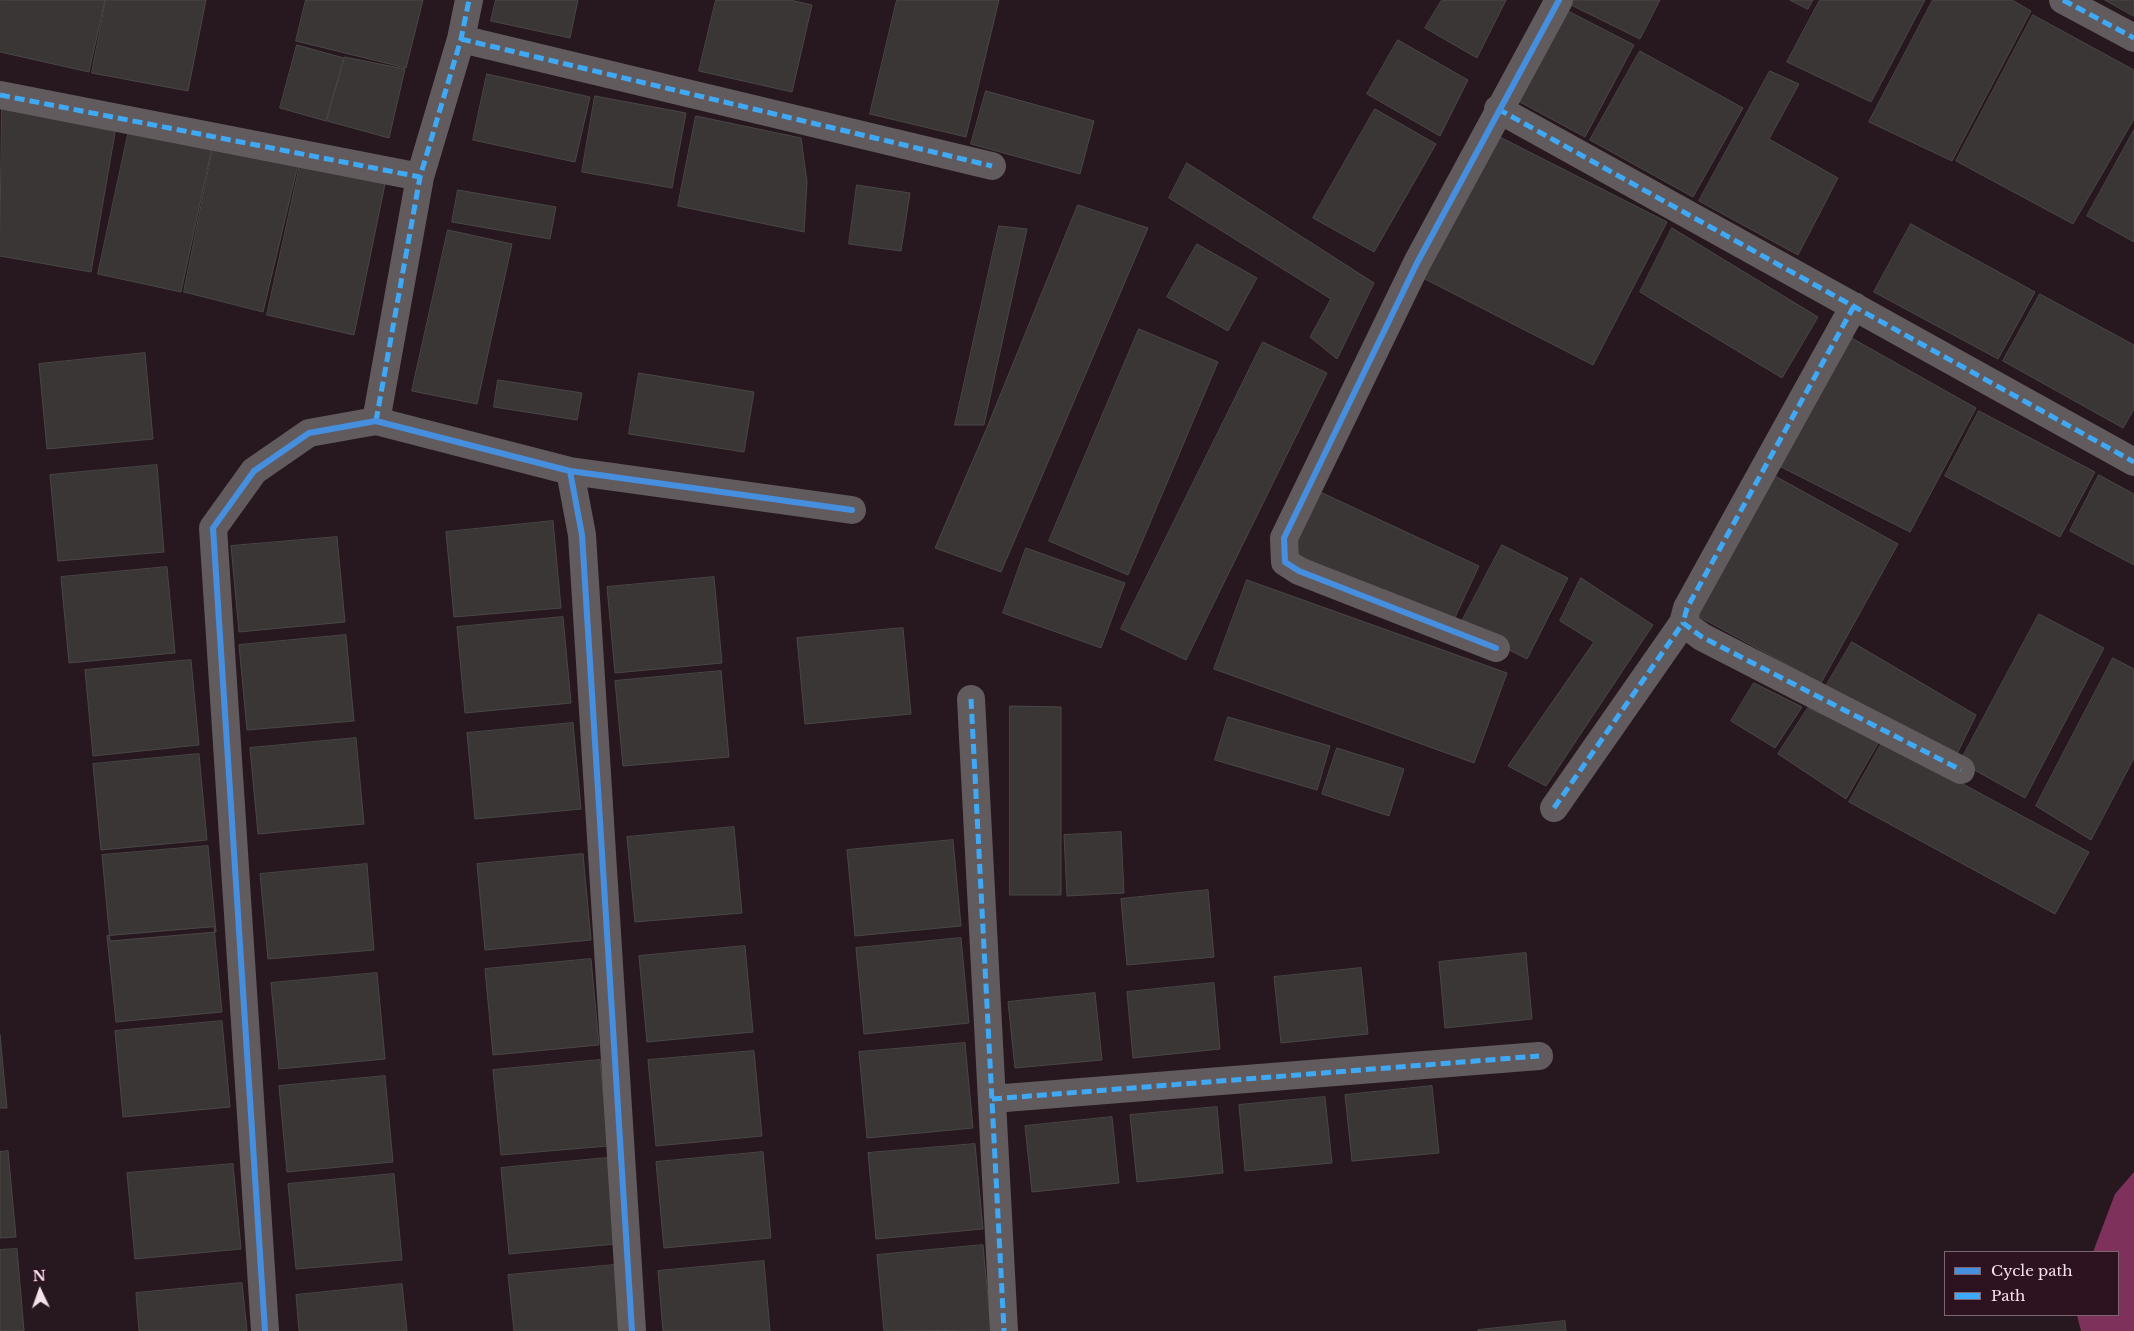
<!DOCTYPE html>
<style>
body{margin:0}
#map{position:relative;width:2134px;height:1331px;overflow:hidden;background:#271820;font-family:"Libre Baskerville",serif}
canvas{display:block}
.legend{position:absolute;left:1944px;top:1251px;width:175px;height:65px;box-sizing:border-box;background:#2d1220;border:1px solid #7d6571;margin:0;padding:6px 9px;list-style:none;font-size:15px;color:#f6e2eb}
.legend li{display:flex;align-items:center;gap:10px;height:25px}
.legend b{width:25px;border:1px solid #7d6571}
.north{position:absolute;left:15px;top:1266px;width:50px;height:50px;-webkit-text-stroke:4px #2d1220;paint-order:stroke;rotate:357deg;font-size:14px;font-weight:700;line-height:20px;text-align:center;color:#f6e2eb}
.north::after{content:'';display:block;margin:auto;width:18px;height:22px;background:#f6e2eb;clip-path:polygon(50% 0,100% 100%,50% 72%,0 100%)}
</style>
<div id="map">
<canvas width="2134" height="1331"></canvas>
<ul class="legend">
<li><b style="height:6px;background:#468fdf"></b>Cycle path</li>
<li><b style="height:6px;background:#3fa9f5"></b>Path</li>
</ul>
<div class="north">N</div>
</div>
<script>
const ctx = document.querySelector('canvas').getContext('2d');
ctx.lineJoin = 'round';
function fill(path, color) { ctx.fillStyle = color; ctx.fill(path, 'evenodd'); }
function stroke(path, color, width, dash) { ctx.strokeStyle = color; ctx.lineWidth = width; ctx.lineCap = dash ? 'butt' : 'round'; ctx.setLineDash(dash || []); ctx.stroke(path); }
fill(new Path2D(`
 M2134,1172V1331H2081L2077,1315H2118V1252H2093L2115,1194Z`), '#7e315b');
const building = new Path2D(`
 M0,0H105L89,72L0,52Z
 M106,0H206L188,91L92,73Z
 M306,0H423L406,68L296,41Z
 M496,0H578L570,38L491,21Z
 M716,0H790L812,5L792,92L699,71Z
 M897,0H999L966,137L870,114Z
 M1442,0H1506L1477,58L1425,28Z
 M1573,0H1660L1640,39L1571,5Z
 M1790,0H1813L1808,9Z
 M1820,0H1925L1871,102L1787,62Z
 M1933,0H2012L2031,11L1952,161L1869,122Z
 M2105,0H2134V16Z
 M1568,11L1634,45L1585,137L1518,101Z
 M2033,15L2134,70V119L2073,224L1956,161Z
 M1398,40L1468,80L1440,136L1367,94Z
 M297,45L344,58L326,121L280,108Z
 M1640,51L1743,108L1693,197L1590,140Z
 M345,57L405,69L389,138L327,121Z
 M1770,71L1799,84L1769,139L1838,178L1798,255L1699,201Z
 M487,74L590,97L575,162L473,140Z
 M986,91L1094,121L1080,174L971,144Z
 M595,96L686,113L672,188L582,172Z
 M2,107L116,127L91,272L0,256Z
 M1375,109L1436,144L1374,252L1313,218Z
 M696,116L801,138L807,182L804,232L678,206Z
 M129,130L212,147L181,292L98,274Z
 M2134,130V242L2087,216Z
 M1496,135L1667,222L1593,365L1423,278Z
 M213,148L298,165L263,312L184,292Z
 M1187,163L1374,283L1337,359L1310,337L1331,299L1169,198Z
 M300,165L385,184L354,335L267,315Z
 M857,185L910,193L901,251L849,244Z
 M458,190L556,207L550,239L452,222Z
 M1078,205L1148,228L1001,572L935,548L986,430Z
 M1911,224L2035,292L1998,359L1874,292Z
 M999,226L1027,229L984,425H955Z
 M1672,228L1818,317L1782,378L1640,292Z
 M448,230L512,244L477,404L412,391Z
 M1197,244L1257,278L1228,331L1167,297Z
 M2040,294L2134,345V409L2123,428L2003,361Z
 M1139,329L1218,362L1128,575L1049,541Z
 M1848,336L1976,408L1910,532L1781,467Z
 M1263,342L1327,373L1186,660L1121,629Z
 M145,353L153,439L47,449L39,364Z
 M639,373L754,392L744,452L629,434Z
 M498,380L582,393L577,420L494,407Z
 M1979,411L2095,472L2060,537L1945,476Z
 M157,465L164,552L58,561L50,475Z
 M2099,475L2134,494V565L2070,531Z
 M1775,476L1898,544L1821,683L1698,616Z
 M1303,484L1479,566L1451,626L1275,544Z
 M553,521L561,608L454,617L446,532Z
 M337,537L345,622L239,632L231,546Z
 M1502,545L1568,578L1527,659L1460,625Z
 M1026,548L1125,583L1101,648L1003,613Z
 M167,567L175,653L69,663L61,577Z
 M714,577L722,663L615,673L607,587Z
 M1581,578L1653,625L1546,786L1508,766L1594,642L1560,621Z
 M1247,580L1507,673L1474,763L1214,669Z
 M2039,614L2104,648L2025,798L1960,762Z
 M563,617L571,703L465,713L457,627Z
 M903,628L911,714L805,724L797,638Z
 M346,635L354,721L247,730L239,645Z
 M1852,642L1976,715L1954,760L1826,686Z
 M2113,658L2134,669V758L2091,840L2036,806Z
 M191,660L199,745L93,756L85,670Z
 M721,671L729,757L623,766L615,681Z
 M1754,683L1802,707L1775,748L1731,721Z
 M1010,706L1061,707V895H1010Z
 M1808,708L1880,740L1846,799L1778,754Z
 M1228,717L1330,746L1317,790L1215,760Z
 M573,723L581,809L475,819L467,733Z
 M356,738L364,824L258,834L250,748Z
 M1883,741L2089,852L2055,914L1849,802Z
 M1337,748L1404,769L1389,816L1322,794Z
 M199,754L207,840L101,850L93,764Z
 M734,827L742,913L635,922L627,837Z
 M1121,832L1124,893L1067,896L1064,835Z
 M953,840L961,926L855,936L847,850Z
 M208,846L216,932L110,941L102,855Z
 M583,854L591,940L485,950L477,864Z
 M367,864L374,950L268,959L260,874Z
 M1208,890L1214,957L1127,965L1121,899Z
 M214,927L222,1012L116,1022L107,936Z
 M961,938L969,1023L864,1034L856,948Z
 M745,946L753,1032L647,1042L639,956Z
 M1526,953L1532,1019L1445,1028L1439,962Z
 M591,959L599,1045L493,1055L485,969Z
 M1361,968L1368,1034L1281,1043L1274,977Z
 M377,973L385,1059L279,1069L271,983Z
 M1214,983L1220,1049L1133,1058L1127,992Z
 M1095,993L1102,1060L1015,1068L1008,1002Z
 M222,1021L230,1107L123,1117L115,1031Z
 M0,1035L7,1108H0Z
 M965,1043L973,1128L867,1138L859,1052Z
 M754,1051L762,1136L656,1146L648,1060Z
 M600,1060L608,1146L501,1155L493,1070Z
 M385,1076L393,1162L287,1172L279,1086Z
 M1432,1086L1439,1153L1352,1161L1345,1095Z
 M1325,1097L1332,1163L1245,1171L1239,1105Z
 M1217,1107L1223,1173L1137,1182L1130,1115Z
 M1112,1117L1119,1183L1032,1192L1025,1126Z
 M975,1144L983,1229L876,1239L868,1153Z
 M8,1151L16,1237L0,1238V1152Z
 M763,1152L771,1238L664,1248L656,1162Z
 M607,1158L615,1244L509,1254L501,1168Z
 M233,1164L241,1249L135,1259L127,1173Z
 M394,1174L402,1260L296,1269L288,1184Z
 M983,1245L991,1330L884,1331L877,1255Z
 M17,1249L24,1331H0V1250Z
 M764,1261L770,1331H663L658,1271Z
 M614,1265L620,1331H514L508,1275Z
 M242,1283L247,1331H139L136,1293Z
 M402,1284L407,1331H299L296,1295Z
 M1565,1321L1566,1331H1478V1330Z`);
fill(building, '#3a3636');
stroke(building, '#494745', 1);
stroke(new Path2D(`
 M2063,0L2134,38
 M461,39L992,166
 M0,95L420,177
 M1498,109L2134,462
 M1854,306L1687,608L1683,623L1702,637L1961,770
 M376,421L420,177L461,39L469,0
 M570,471L582,535L632,1331
 M1496,648L1299,571L1285,562L1284,538L1417,263L1559,0
 M971,699L1004,1331
 M1554,808L1683,623
 M992,1099L1539,1056
 M265,1331L213,528L254,471L309,433L376,421L570,471L852,510`), '#625b5e', 28);
stroke(new Path2D(`
 M2063,0L2134,38
 M461,39L992,166
 M0,95L420,177
 M1498,109L2134,462
 M1854,306L1687,608L1683,623L1702,637L1961,770
 M376,421L420,177L461,39L469,0
 M971,699L1004,1331
 M1554,808L1683,623
 M992,1099L1539,1056`), '#3fa9f5', 5, [10, 5]);
stroke(new Path2D(`
 M570,471L582,535L632,1331
 M1496,648L1299,571L1285,562L1284,538L1417,263L1559,0
 M265,1331L213,528L254,471L309,433L376,421L570,471L852,510`), '#468fdf', 6);
</script>
